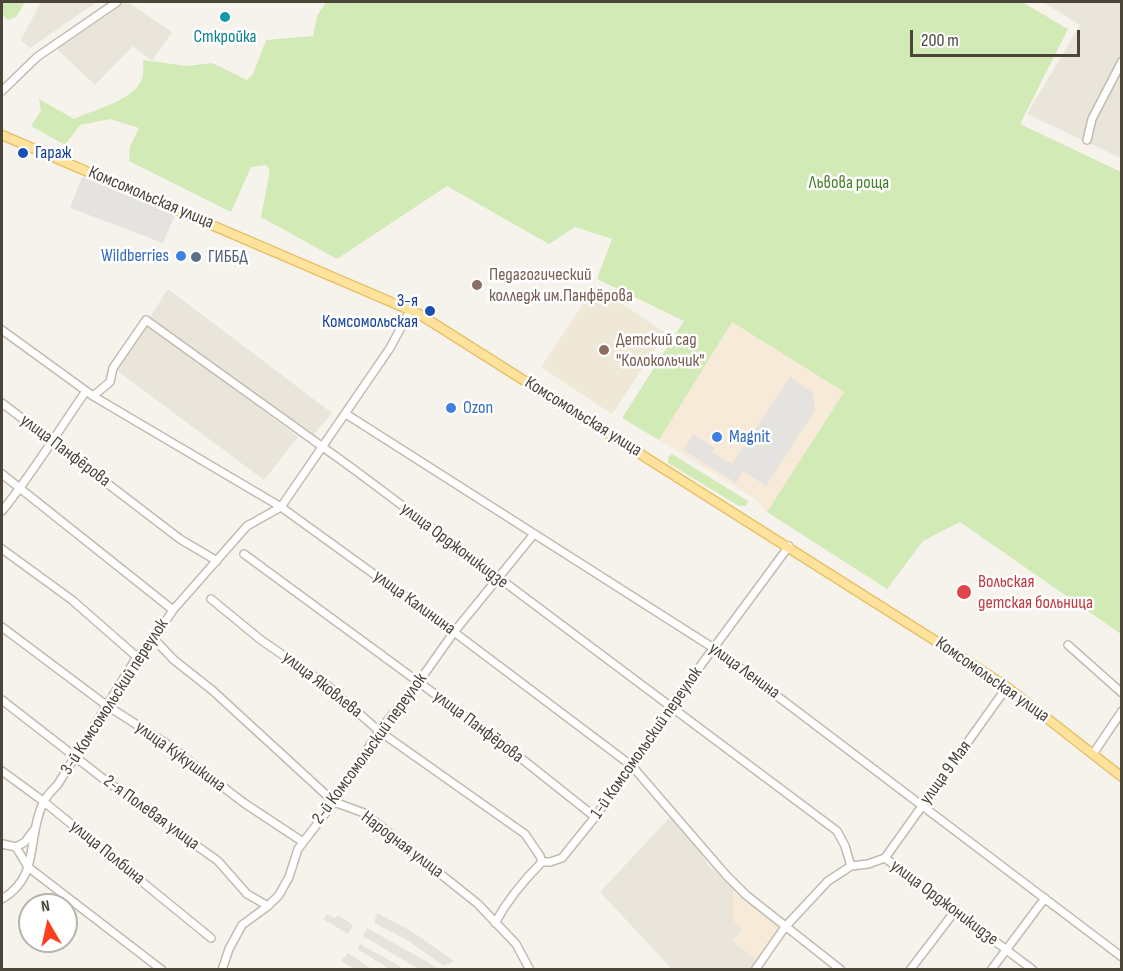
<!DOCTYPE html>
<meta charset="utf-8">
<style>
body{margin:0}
#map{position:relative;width:1123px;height:971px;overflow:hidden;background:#f6f3ec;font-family:"Sofia Sans Condensed",sans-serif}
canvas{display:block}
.frame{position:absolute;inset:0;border:3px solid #4b4439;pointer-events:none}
.north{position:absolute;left:18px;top:893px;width:60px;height:60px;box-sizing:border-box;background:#fff;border:2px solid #b7b4b0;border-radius:50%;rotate:351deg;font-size:16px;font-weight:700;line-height:24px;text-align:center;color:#4b4439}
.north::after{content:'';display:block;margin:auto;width:21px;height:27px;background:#fc3f1d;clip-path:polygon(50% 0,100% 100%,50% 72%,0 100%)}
.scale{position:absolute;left:910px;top:30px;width:170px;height:27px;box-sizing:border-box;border:3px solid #4b4439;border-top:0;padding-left:8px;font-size:18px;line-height:21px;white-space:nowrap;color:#4b4439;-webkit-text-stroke:4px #fff;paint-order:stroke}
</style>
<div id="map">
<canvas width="1123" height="971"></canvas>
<div class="frame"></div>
<div class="north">N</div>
<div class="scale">200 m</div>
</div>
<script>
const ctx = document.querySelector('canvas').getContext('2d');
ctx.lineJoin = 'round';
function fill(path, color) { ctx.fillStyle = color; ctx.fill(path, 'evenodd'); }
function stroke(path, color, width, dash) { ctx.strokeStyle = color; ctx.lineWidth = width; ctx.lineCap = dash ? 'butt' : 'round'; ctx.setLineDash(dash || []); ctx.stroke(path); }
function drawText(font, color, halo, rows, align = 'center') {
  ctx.font = font + ' "Sofia Sans Condensed",sans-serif'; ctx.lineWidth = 5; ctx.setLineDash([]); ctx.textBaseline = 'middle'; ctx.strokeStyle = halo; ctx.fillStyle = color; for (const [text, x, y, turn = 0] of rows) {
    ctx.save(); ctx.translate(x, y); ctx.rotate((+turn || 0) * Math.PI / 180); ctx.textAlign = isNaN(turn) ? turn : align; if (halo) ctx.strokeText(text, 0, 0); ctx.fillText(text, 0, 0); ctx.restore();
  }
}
fill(new Path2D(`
 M41,2H97L30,48L21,40Z
 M123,2H128L172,32L152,61L133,46L95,85L57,49Z
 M1043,2H1121V158L1027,114L1080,25Z
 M168,289L332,413L312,437L150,317Z
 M146,323L298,437L264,480L115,369Z
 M671,816L698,846L708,865L733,889V920L742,928L758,961L751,969H672L600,892Z`), '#eae5da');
fill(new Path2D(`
 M732,322L844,392L767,512L754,498L659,440Z
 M733,889L781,928L758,961L732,941L742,929L733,920Z`), '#f7ead8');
fill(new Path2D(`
 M377,913L411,931L454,961L444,966L407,940L374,923Z
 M327,914L335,918L338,915L353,925L348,934L323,919Z
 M367,928L426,961L438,969H419L363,936Z
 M360,944L401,967L399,969H390L357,949Z
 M348,953L372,969H354L341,961Z`), '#e6e2dd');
fill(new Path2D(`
 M595,286L666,333L612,414L541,367Z`), '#efe8d6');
fill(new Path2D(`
 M2,2H25L16,17L8,20L2,15Z
 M326,2H1022L1068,29L1020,124L1121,172V634L960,522L923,541L887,589L767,512L844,392L732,322L659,440L622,418L684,321L597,279L612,239L575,227L549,244L447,186L337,259L261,217L270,170L266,165L251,167L231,212L129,161L130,146L139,128L110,119L80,125L65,145L31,126L41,111L39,99L74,119C94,109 139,100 143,75C144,70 143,65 143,60L187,66L212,63L247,80L253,74L266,40L313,36L317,16Z
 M672,454L748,501L746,506H739L668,463V457Z`), '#d2eab5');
fill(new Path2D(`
 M82,177L175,215L163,243L70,208Z
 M790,377L813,393L815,410L766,486L743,471L736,483L683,450L693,434L715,448L712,452L732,464Z`), '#e5e3e0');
const minor = new Path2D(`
 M2,91L37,57L117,2
 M1087,140L1092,119L1122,61
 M2,330L93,396L281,507L454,632L632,766L726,875L746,895L841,970
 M93,396L110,382L113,368L146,320L352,468L837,831L845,846L851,866
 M2,403L180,539L217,561
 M346,414L715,649L1122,957
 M2,474L173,610
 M2,511C33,473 58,431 86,391
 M2,549L72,600L137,657
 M244,554L507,747L595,817
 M211,599L261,640L328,686L379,731L525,834L540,856L542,862
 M2,627L106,705L167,744L244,803L303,842
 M154,639L174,660L212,690L334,802L364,813L478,904L516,944L530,970
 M1068,645L1122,693
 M2,700L105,780L218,861L247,894L268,906
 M1093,754L1122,711
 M2,771L43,801L211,938
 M2,844L16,847L28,867L162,970
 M16,847L25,842L34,830
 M885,858L1007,687
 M885,858L1033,970
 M2,899C41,876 26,839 43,803C46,796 53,790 58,784L137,657L154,639L173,610L247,526L281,507L390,348L411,309
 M495,923C508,899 523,881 542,862H550L562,858L595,817L650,741L670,707L789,546
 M222,970L229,949L242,925L268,906L279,895L289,877L298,849L334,802L379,731L418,683L454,632L534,534
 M755,970L785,927L828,881L851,866L868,864L885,858
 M910,970L955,911
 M991,970L1045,898`);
const major = new Path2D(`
 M2,135L419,314L961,657L1007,687L1122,777`);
stroke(minor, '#c2bbae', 10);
stroke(major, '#e6c16a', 11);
stroke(minor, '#fff', 7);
stroke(major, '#ffe39c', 8);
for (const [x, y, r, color] of [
 [225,17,6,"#0f9aa8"],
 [23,153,6,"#1a4fb4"],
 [181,256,6,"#3f7fe0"],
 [196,257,6,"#5c6f8a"],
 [477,285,6,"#8d6e63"],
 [430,311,6,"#1a4fb4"],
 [604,350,6,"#8d6e63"],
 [451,408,6,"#3f7fe0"],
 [717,437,6,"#3f7fe0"],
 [964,592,8,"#e0444e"]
]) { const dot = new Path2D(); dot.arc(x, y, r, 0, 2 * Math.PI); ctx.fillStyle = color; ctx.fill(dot); stroke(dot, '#fff', 2); }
drawText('18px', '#0d838f', '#fff', [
 ["Сткройка",225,37]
]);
drawText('18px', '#164399', '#fff', [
 ["Гараж",35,153],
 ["3-я",418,301,"right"],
 ["Комсомольская",418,322,"right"]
], 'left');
drawText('18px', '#4a7f2a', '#fff', [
 ["Львова роща",849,183]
]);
drawText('18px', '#4b4439', '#fff', [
 ["Комсомольская улица",151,198,23],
 ["Комсомольская улица",583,417,32],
 ["улица Панфёрова",65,451,37],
 ["улица Орджоникидзе",454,546,37],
 ["улица Калинина",414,603,36],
 ["улица Ленина",744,671,36],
 ["Комсомольская улица",992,680,35],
 ["улица Яковлева",322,685,38],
 ["3-й Комсомольский переулок",115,697,-57],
 ["улица Панфёрова",478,727,37],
 ["1-й Комсомольский переулок",647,743,-55],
 ["2-й Комсомольский переулок",370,749,-54],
 ["улица Кукушкина",180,757,36],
 ["улица 9 Мая",946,773,-54],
 ["2-я Полевая улица",151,813,36],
 ["Народная улица",402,845,37],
 ["улица Полбина",107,853,39],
 ["улица Орджоникидзе",944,903,37]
]);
drawText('18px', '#366cbe', '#fff', [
 ["Wildberries",169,256,"right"],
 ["Ozon",463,408],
 ["Magnit",729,437]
], 'left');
drawText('18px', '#4e5e75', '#fff', [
 ["ГИББД",208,257]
], 'left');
drawText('18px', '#785e54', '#fff', [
 ["Педагогический",489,275],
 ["колледж им.Панфёрова",489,296],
 ["Детский сад",616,340],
 ["\"Колокольчик\"",616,361]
], 'left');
drawText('18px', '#be3a42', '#fff', [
 ["Вольская",978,582],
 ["детская больница",978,603]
], 'left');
</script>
